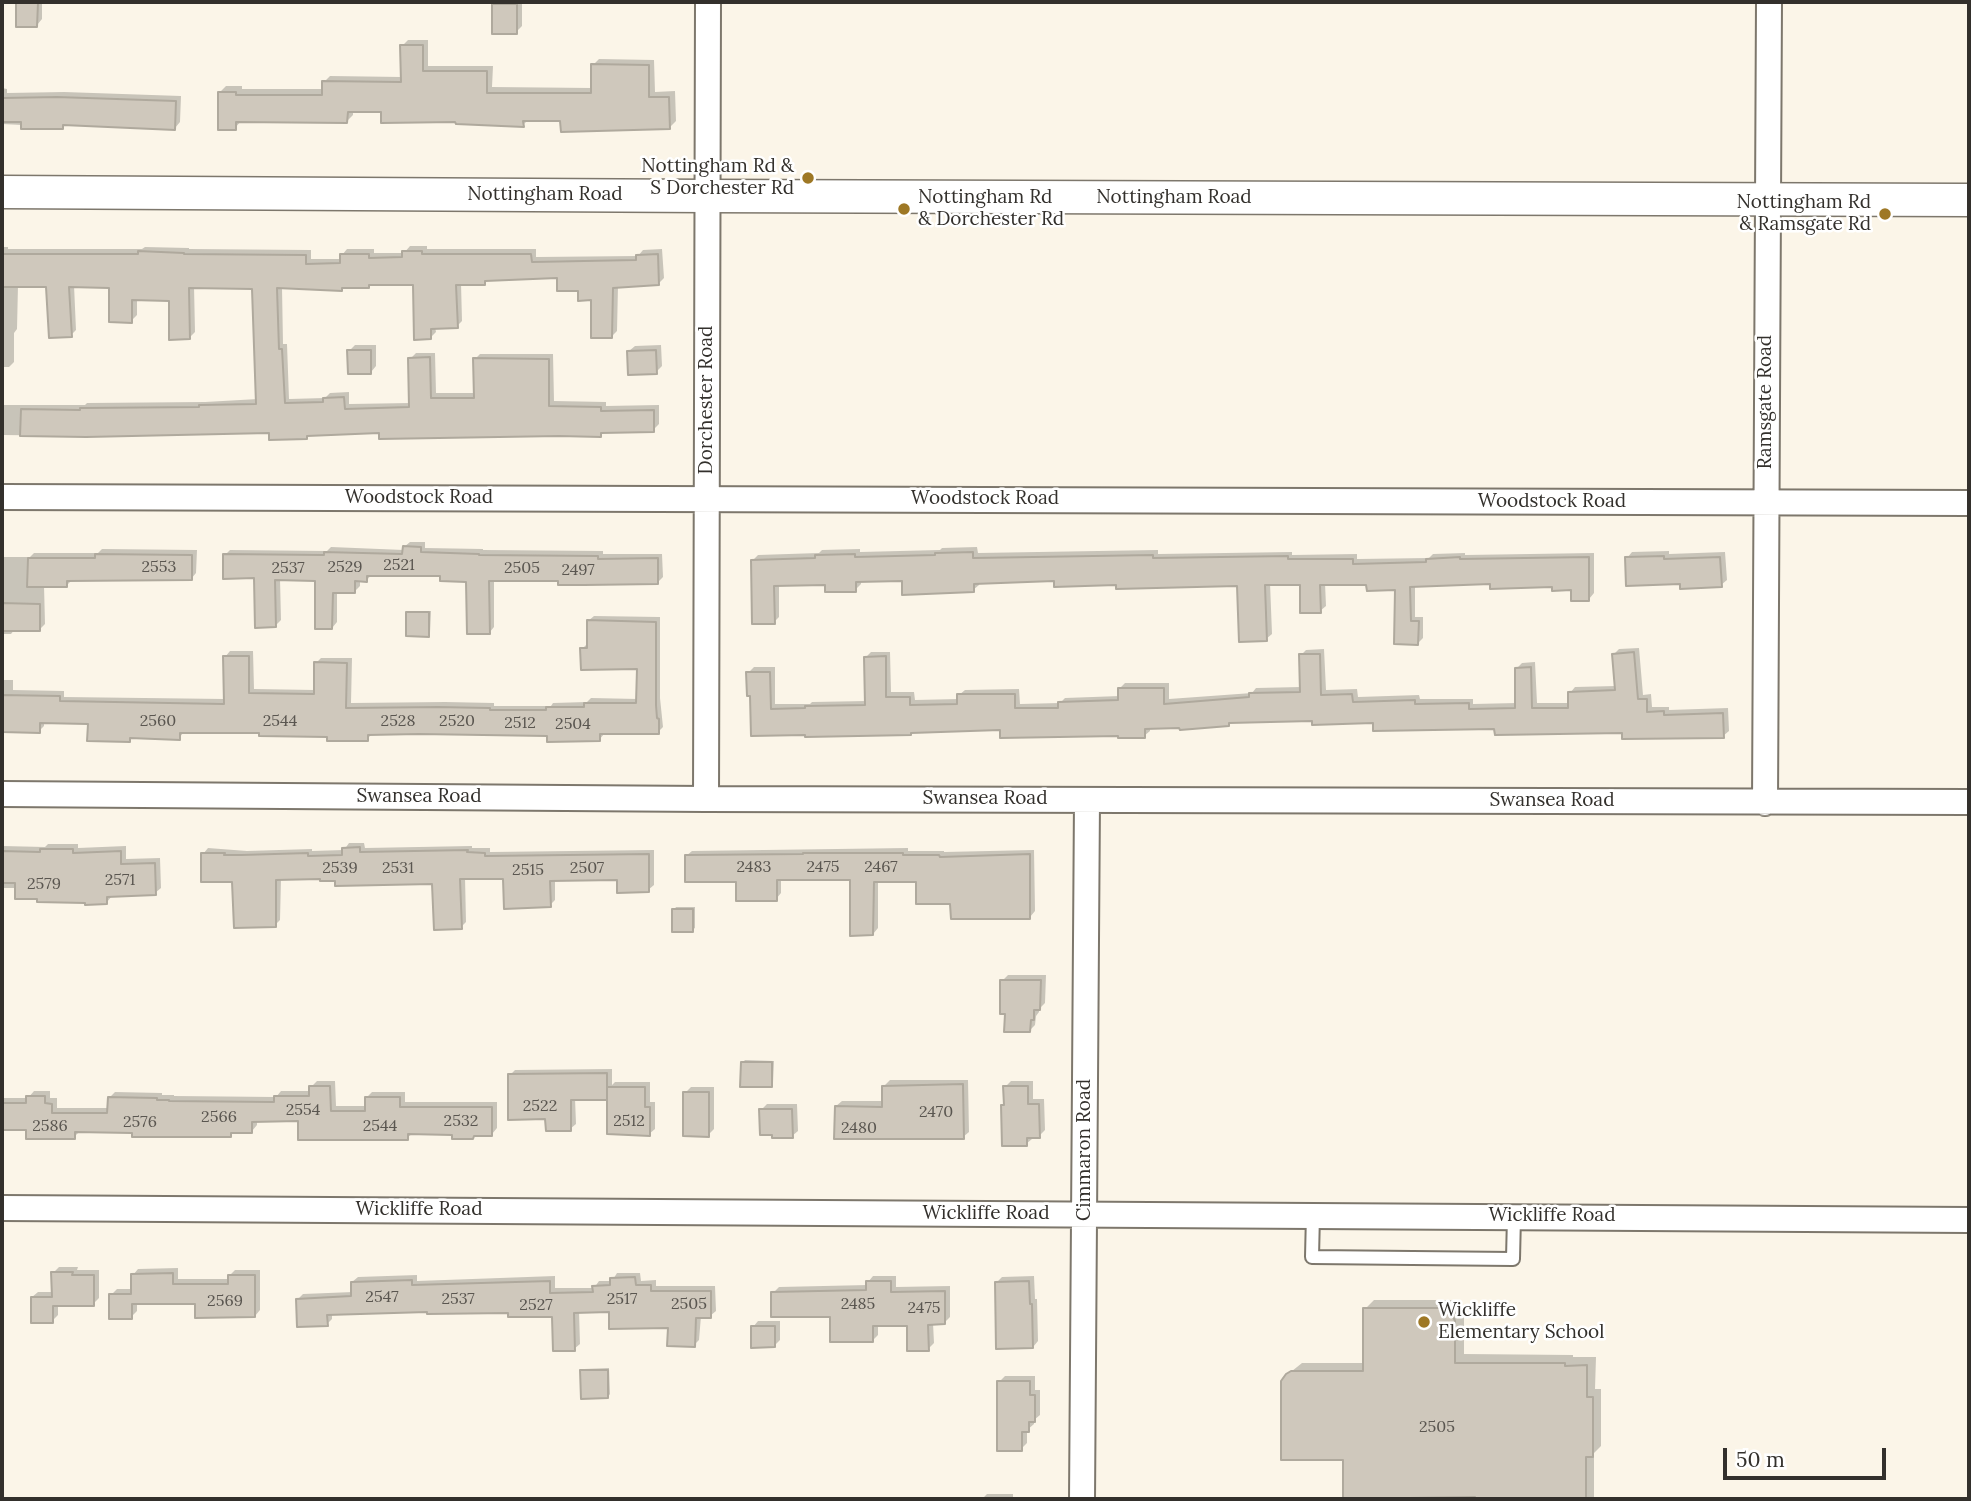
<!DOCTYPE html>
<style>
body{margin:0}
#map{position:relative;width:1971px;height:1501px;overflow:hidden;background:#fbf5e8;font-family:Lora,serif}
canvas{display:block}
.frame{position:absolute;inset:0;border:4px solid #33302c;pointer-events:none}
.scale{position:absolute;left:1723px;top:1448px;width:163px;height:32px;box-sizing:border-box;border:4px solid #33302c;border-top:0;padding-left:9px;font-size:21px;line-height:24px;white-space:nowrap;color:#33302c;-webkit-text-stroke:5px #fff;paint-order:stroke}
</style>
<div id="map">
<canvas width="1971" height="1501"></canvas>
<div class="frame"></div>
<div class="scale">50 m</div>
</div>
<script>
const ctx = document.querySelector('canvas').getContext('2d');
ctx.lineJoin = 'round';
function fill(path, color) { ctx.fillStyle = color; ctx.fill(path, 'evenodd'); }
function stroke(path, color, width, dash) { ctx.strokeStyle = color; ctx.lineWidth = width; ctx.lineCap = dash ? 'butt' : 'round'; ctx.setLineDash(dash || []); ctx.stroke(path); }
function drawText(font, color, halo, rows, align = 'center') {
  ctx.font = font + ' Lora,serif'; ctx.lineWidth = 5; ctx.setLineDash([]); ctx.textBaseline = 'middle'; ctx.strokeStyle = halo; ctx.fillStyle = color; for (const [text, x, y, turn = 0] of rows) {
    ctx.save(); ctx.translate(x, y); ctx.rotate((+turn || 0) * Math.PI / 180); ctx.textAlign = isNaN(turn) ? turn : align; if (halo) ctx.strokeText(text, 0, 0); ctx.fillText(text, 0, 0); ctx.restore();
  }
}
fill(new Path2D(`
 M18,2H42V19L37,25H18Z
 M494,2H522V26L516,32H494Z
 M408,40H428V66H493L492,87L593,88V65L599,59L654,60L655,92L675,91L676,121L670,127L562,119H529L523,125L457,120L382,110H353V115L347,121H241L235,128L220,92L226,86H242V89H324V82L330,76L402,77V46Z
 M2,88L7,89V93L64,92L181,96L180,122L175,128L66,123L63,127L2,124Z
 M410,246H427V249H536V257L638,256L643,250L662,249L664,278L658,284L618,286L617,331L612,336L593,299L559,277L489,279L485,283H461L462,321L457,326L435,327L436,332L430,338L414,283H373L369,287H344L342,289L282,287L283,344H287L289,399L325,398L330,393L349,392V404L411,403L410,359L416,353H435L436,393H476L475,359L480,354H553L554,401L606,402V406L659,405V424L653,430L605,431L600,436L381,431L309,435L306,437L271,432L86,436L2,435V405H85L87,403L205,402L258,399L254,287L194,286L195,332L190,337L171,300L137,299V315L131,321L111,286L74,285L76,330L71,335L48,286L18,285L17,329L14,333V362L9,367H2V247H8V249H142L145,247L189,248V249L311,250V259H342V255L347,249H374V253H404Z
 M355,345H376V366L371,372L349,351Z
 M661,345L662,366L656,372L629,351L635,346Z
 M410,542H425V548L483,549V550L603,551V554H662L663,577L657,583L494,579V627L489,633L468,580L442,575L372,574L367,580H360V586L354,592H337V622L332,628L317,579H280L281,620L275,626L256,577L225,555L230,550L327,551L331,547L404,550V547Z
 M977,547L978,553L1158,550V554L1292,552V555L1357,554V559L1429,558L1433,554L1465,553V555L1594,553V593L1589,599L1572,589L1553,585L1491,582L1415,585V617H1423V638L1418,643L1396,589L1368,583H1325L1326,606L1320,611L1302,583H1270L1272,634L1266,639L1238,584L1118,583L1056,580L979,582V585L973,590L903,580H861V584L855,590L827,583L779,584V617L774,622L752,561L758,555L819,553L822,550L860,549V552L940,550L942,548Z
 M102,549L197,550L196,573L191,579L72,580L67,585H44L45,624L40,629H15L11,634H2V557H30L34,553H98Z
 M1669,551V554L1725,552L1727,580L1721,585L1682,583L1627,558L1632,552Z
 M410,611H431L430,633L428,635L408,613Z
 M594,616L660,617V698L663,727L658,732H604V734L599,740L549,734L373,733L367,739L260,731L184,732L179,738L132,737L129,740L89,722L44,721V726L39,731H10L8,733H2V680H13V690L64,691V697L225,699V657L230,651H253L254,689L315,690L316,663L321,658H352L351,703L445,702L494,703V706H551L553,703L587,702L591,698L638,699L639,667L582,649L587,644L588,621Z
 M1639,648L1643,695L1651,694L1652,707H1669V710L1728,708L1729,731L1723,736L1313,719L1231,722L1228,725L1150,727V731L1144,736L1002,729L753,734L752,694L748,673L754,667H775V704H810L812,702L867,701L866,657L871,652H890L891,692H914L915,700L959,699V695L965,690L1019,689L1020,704L1060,703L1065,698L1120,696L1119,689L1125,683H1169V699L1252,693L1256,688L1301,687V655L1306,650L1324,649L1326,690L1357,689L1358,697L1419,695L1420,699H1473V704L1517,703V668L1522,663L1535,662L1537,703H1570V693L1575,687L1616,686L1614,654L1619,649Z
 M349,843H364L365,848L472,846V848H490V852L654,850V885L648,890L619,878L555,880V900L550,905L504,877H465L466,922L461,927L434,882L321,877L281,878L280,920L275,925L234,880L203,854L208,848L247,851L312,849V851L344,850Z
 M48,844H78V848L126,846V859L160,858L161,888L155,893L112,896L107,902L39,897L17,888H2V846L45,847Z
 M908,848V851H944V852L1034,850L1035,911L1030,917L952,902L918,880H878V928L873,934L851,879H781V893L776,899L686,856L692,851Z
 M676,907H695V928L692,930L674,910Z
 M1008,975H1046L1045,1003L1039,1009V1012L1036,1016L1035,1025L1030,1030L1007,1012L1002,981Z
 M745,1060L774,1061L773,1083L771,1086L743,1062Z
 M612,1069V1085L615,1082H650V1102H655V1129L649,1134L609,1095L575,1098L576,1124L570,1129L547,1117L510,1075L515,1070Z
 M890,1080H968L969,1132L963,1137L836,1106L842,1101H884V1086Z
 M317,1081H335L336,1106H366V1098L372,1092H405V1102H497V1128L492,1134L413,1133L407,1138L299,1119L257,1120V1125L252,1131H235L231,1135L80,1131L74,1137L28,1128H2V1098H28L34,1091H50V1098H57V1108H109V1098L115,1092L162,1093V1095H174V1096L276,1097L281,1091H311V1087Z
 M1011,1081H1033V1099H1044L1045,1130L1039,1136H1032V1139L1026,1144L1002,1106L1006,1103L1005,1087Z
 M691,1087H714V1129L708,1135L685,1093Z
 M767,1104H797L798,1131L792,1136L761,1110Z
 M59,1267H78L77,1270H99V1298L93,1304H58V1315L52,1321L32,1297L38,1292H53V1273Z
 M178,1268V1279H230L229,1276L235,1270H260V1310L255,1316L197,1302H137V1311L131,1317L111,1295L117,1289H133V1275L138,1269Z
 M2,1270H4L2,1322Z
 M617,1273H640L641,1281L656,1280V1286H715L716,1311L710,1316H701L699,1340L694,1345L669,1326L611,1310L579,1311L580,1344L574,1349L554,1315L510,1311H428L332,1313V1319L327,1324L298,1299L303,1294L353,1292L352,1282L358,1277L417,1275V1281L555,1276V1288H594L599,1281H612Z
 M873,1276H896V1287L950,1286V1317L944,1323H933L934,1343L928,1349L909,1324H878V1335L872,1341L832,1316L773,1293L779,1287L868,1285V1282Z
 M1034,1276L1035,1299H1037L1038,1341L1033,1347L996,1283L1002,1277Z
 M1374,1300H1454L1461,1305L1464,1311V1354L1573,1355V1357H1596L1595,1389H1601V1446L1594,1453V1499H1477V1496H1444V1499H1345V1458L1287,1375L1302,1363H1365V1309Z
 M758,1321H780V1340L774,1346L753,1327Z
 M609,1368L610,1394L608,1397L582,1371L584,1369Z
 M1005,1376H1035V1390H1040V1415L1034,1420V1424L1027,1430V1443L1021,1449L999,1382Z
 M987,1494H1013V1499H982Z`), '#0003');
const building = new Path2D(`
 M16,3H38L37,27H16Z
 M492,4H517V34H492Z
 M400,45H423V71H487V93H591V64L649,65V97H669L670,129L561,132L560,121H523L524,127L456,124L455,122L381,123V112H348L347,123L236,122V130H218V92H236V95H322V81L401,82Z
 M57,97L176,101L175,130L63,125V129H21V122H2V98Z
 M138,251L184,253V254L306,255V264L340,263V254H369V258L402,257V251H422V254H531L532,262L636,260V255L658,254L659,285L613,288L612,338H591V300L578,301V291H557V278L485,281V285H456L458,328L431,329V339L414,340L413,285H369V288H342V291L277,288L279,349H282L285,403L323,402V398L344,397L345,409L409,407L408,358L430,357L431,398H474L473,358L549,359V406L601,407V411L654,410V432L601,433V437L559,436L379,439V433L307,436V439L269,440V433L86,437L20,436L21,409L80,410V408L199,407V405L256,404L252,289L189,288L190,339L169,340V301L132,300V323L109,322V288L69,287L72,337L49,338L46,287H2V254H138Z
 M347,350H371V374H348Z
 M656,350L657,374L628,375L627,351Z
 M403,546L421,547V552L479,554V555L598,556V559L658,558V584L584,585H558V581H489L490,634H467L466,582L440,581V576H367V582L355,581V593H333L332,629H315V581L275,580L276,627L255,628L254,578L223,579V554L324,555V552L402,554Z
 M973,552V558L1153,555V558L1288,556V559H1353V564L1426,562V559L1460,557V559L1589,557V601H1571V590L1552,591V587L1490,589V584L1410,587L1411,621H1419L1418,645L1394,644L1395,590L1367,591L1366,585H1320L1321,613H1300V585H1265L1267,641L1239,642L1237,586L1116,589V585L1054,587V581L974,584V592L902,595V581L856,582V592H825V585L774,586L775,624H752L751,560L815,558V555L855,554V557L935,555V553Z
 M95,554L192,555V580L67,581V587H27L28,558H95Z
 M1664,556V559L1720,557L1722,587L1680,589V584L1626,586L1625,557Z
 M2,603L40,604V631H2Z
 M406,612H429V637L406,636Z
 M587,620L656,622V705L657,718L659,719V734H600V741L547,742V736L419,734L368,735V741H327V737L259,736V733H180V740L130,738V742L87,741L88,724L40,723V733L2,732V695L60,696V701L224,704L223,656H249V693L314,694V662L347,663L346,708L438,707L490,708V710H546V707H584V703H636L637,669L581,670L580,648H587Z
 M1634,652L1638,699H1647V712L1664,711V715L1723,713L1724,738L1622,739V733L1495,735L1494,729L1373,731V723L1312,725V721L1229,723V726L1180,730L1179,728L1145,729V738H1118V736L1000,738V730L911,733V735L805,737V735L751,736L750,696H747L746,672H770L771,709L805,708V706L865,705L864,657L886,656V697H910V705L957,704V694H1015V708H1058V702L1118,700V688H1164V704L1249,697V693L1300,692L1299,654H1320L1321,695L1352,694L1353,702L1415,700V704L1469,703V709L1515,708V668L1531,667L1532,708H1568V692L1615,690L1612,654Z
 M360,847V852L468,850L467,852L485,853V856L649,854V892L617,893V880L550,881L551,907L504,909L503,879H460L462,929L434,930L432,884L335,886V881H320V879L276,880V927L234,928L232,882H201V853H225L224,855H241L308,853V856L342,855V848Z
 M40,849H73V853L121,851V864L155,863L156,895L107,897V904L85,905V903L37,902V899H15V883H2V851L40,852Z
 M803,853H903V855H939L940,857L1030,854V919H951L950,904H916V882H874L873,935L850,936V880H777V901H736V882H685V855L803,854Z
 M672,909H693V932H672Z
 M1000,980H1041L1040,1010H1034V1020H1031L1030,1032H1004L1005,1014H1000Z
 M741,1062H772V1087H740Z
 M607,1073V1100H571V1131H546L545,1119L508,1120V1074Z
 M963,1084L964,1139H834L835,1106L882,1107V1086Z
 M309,1086H330L331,1111H365V1097H400V1107H492V1136H474L473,1139H452V1135L408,1134V1140H298V1121L252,1122V1133H231V1137H132V1133L75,1132V1139H26V1130H2V1103H26V1096H45V1103L52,1104V1113H107L108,1097L157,1098V1100H169V1101L274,1102V1096H309Z
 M1003,1086H1028V1104H1039L1040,1138H1027V1146H1002L1001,1105H1004Z
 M607,1087H645V1107H650V1136L607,1134Z
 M683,1092H709V1137L683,1136Z
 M759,1109H792L793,1138H772V1135H760Z
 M51,1272H73L72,1275H94V1306H53V1323H31V1297H52Z
 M173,1273V1284H228V1275H255V1317L195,1318V1304H132V1319H109V1294H131V1274Z
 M635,1277L636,1285H651V1291H711V1318H696L695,1347L667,1346L668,1328L609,1329V1312L574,1313L575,1351H553L552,1317H508V1313L427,1314V1312L327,1315L328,1326L297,1327L296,1299L351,1296V1282L412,1280V1285L550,1281V1293L593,1292L592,1286L610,1285V1278Z
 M866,1281H891V1292L945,1291V1324L928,1325L929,1351H907V1326H873V1342H830V1317H771V1292L866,1290Z
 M1029,1281L1030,1304H1032L1033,1348L996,1349L995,1282Z
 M1363,1308H1444L1452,1314L1455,1321V1363H1565V1366L1587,1365V1397H1593V1457H1586V1499H1475V1497L1343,1499V1460H1281V1381L1286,1374L1291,1371H1363Z
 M751,1326H775V1347L751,1348Z
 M580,1370H608V1398L581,1399Z
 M997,1381H1030V1395H1035V1422H1029V1432H1022V1451H997Z`);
fill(building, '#cfc8bc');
stroke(building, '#afa99d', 2);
const service = new Path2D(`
 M1313,1214L1312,1257L1513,1259L1514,1216`);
const minor = new Path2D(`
 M2,497L1969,503
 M2,794L706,799L1969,802
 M706,799L708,2
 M1765,803L1769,2
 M2,1208L1969,1220
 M1082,1499L1087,800`);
const tertiary = new Path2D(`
 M2,192L707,196L1969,200`);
stroke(service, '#7d776c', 16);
stroke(minor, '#7d776c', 28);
stroke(tertiary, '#7d776c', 35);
stroke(service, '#fff', 12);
stroke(minor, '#fff', 24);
stroke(tertiary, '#fff', 32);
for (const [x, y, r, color] of [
 [808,178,7,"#9e7825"],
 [904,209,7,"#9e7825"],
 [1885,214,7,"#9e7825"],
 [1424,1322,7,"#9e7825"]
]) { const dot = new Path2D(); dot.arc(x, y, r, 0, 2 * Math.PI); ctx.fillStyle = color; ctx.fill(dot); stroke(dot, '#fff', 2.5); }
drawText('16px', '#5a5650', null, [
 ["2521",399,565],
 ["2553",159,567],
 ["2529",345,567],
 ["2537",288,568],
 ["2505",522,568],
 ["2497",578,570],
 ["2560",158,721],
 ["2544",280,721],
 ["2528",398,721],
 ["2520",457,721],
 ["2512",520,723],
 ["2504",573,724],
 ["2483",754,867],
 ["2475",823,867],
 ["2467",881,867],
 ["2539",340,868],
 ["2531",398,868],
 ["2507",587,868],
 ["2515",528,870],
 ["2571",120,880],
 ["2579",44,884],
 ["2522",540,1106],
 ["2554",303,1110],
 ["2470",936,1112],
 ["2566",219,1117],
 ["2532",461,1121],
 ["2512",629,1121],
 ["2576",140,1122],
 ["2586",50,1126],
 ["2544",380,1126],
 ["2480",859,1128],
 ["2547",382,1297],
 ["2537",458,1299],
 ["2517",622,1299],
 ["2569",225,1301],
 ["2505",689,1304],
 ["2485",858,1304],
 ["2527",536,1305],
 ["2475",924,1308],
 ["2505",1437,1427]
]);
drawText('19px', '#33302c', '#fff', [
 ["Nottingham Rd &",794,167],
 ["S Dorchester Rd",794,189],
 ["Nottingham Rd",918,198,"left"],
 ["& Dorchester Rd",918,220,"left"],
 ["Nottingham Rd",1871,203],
 ["& Ramsgate Rd",1871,225],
 ["Wickliffe",1438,1311,"left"],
 ["Elementary School",1438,1333,"left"]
], 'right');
drawText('19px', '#33302c', '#fff', [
 ["Nottingham Road",545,195],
 ["Nottingham Road",1174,198],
 ["Dorchester Road",707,400,-90],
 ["Ramsgate Road",1766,402,-90],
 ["Woodstock Road",419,498],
 ["Woodstock Road",985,499],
 ["Woodstock Road",1552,502],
 ["Swansea Road",419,797],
 ["Swansea Road",985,799],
 ["Swansea Road",1552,801],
 ["Cimmaron Road",1085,1150,-90],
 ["Wickliffe Road",419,1210],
 ["Wickliffe Road",986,1214],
 ["Wickliffe Road",1552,1216]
]);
</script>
